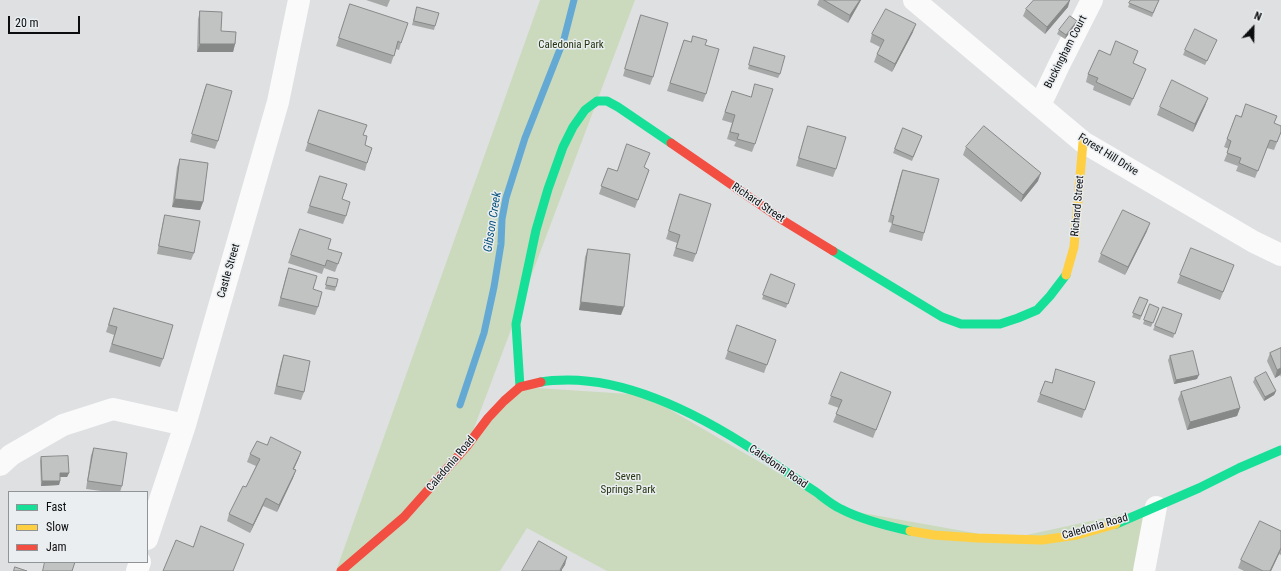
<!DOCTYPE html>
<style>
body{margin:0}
#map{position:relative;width:1281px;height:571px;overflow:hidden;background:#dee0e2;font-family:"Roboto Condensed",sans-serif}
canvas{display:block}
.legend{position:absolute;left:8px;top:491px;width:140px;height:72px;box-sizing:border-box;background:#eaeef1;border:1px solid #919496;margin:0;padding:5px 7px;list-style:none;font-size:12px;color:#0c0d0e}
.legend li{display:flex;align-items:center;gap:8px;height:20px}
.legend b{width:20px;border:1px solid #919496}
.north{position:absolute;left:1233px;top:8px;width:40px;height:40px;-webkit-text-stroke:3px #eaeef1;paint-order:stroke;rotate:22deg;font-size:11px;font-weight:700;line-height:16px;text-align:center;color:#0c0d0e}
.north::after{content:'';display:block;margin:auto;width:14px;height:18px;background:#0c0d0e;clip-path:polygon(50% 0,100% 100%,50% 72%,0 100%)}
.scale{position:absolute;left:8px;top:16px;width:72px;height:18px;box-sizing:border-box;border:2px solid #0c0d0e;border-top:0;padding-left:5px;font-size:12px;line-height:14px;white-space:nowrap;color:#0c0d0e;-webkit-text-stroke:3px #eaeef1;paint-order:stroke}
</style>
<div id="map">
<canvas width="1281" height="571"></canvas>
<ul class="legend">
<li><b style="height:5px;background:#16e098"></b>Fast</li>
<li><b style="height:5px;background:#ffcf43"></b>Slow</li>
<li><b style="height:5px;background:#f24e42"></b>Jam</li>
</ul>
<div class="north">N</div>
<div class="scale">20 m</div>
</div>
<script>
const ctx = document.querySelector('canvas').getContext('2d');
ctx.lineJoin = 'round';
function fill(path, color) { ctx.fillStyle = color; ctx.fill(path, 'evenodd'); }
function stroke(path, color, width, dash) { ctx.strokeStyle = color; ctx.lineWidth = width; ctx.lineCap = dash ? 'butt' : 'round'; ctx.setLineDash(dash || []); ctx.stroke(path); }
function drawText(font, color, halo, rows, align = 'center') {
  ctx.font = font + ' "Roboto Condensed",sans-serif'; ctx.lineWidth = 3; ctx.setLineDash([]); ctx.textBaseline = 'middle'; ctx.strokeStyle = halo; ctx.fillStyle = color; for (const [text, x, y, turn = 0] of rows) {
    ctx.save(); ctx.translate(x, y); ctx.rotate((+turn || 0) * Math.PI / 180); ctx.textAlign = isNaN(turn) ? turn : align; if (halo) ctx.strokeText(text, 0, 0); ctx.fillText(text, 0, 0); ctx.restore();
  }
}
fill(new Path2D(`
 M540,0H635L468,444L520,387L645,395L840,509L1008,539L1156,507L1143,571H607L527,528L500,571H336Z`), '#cbdabc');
stroke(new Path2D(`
 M460,405L484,333L494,287L501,244L502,219L506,198L525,138L564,39L574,0`), '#64a9d4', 7);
stroke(new Path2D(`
 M914,0L1083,142L1254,242L1281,255
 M1040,105L1059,65L1092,0
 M0,465L11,455L63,425L113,409L185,425
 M147,539L185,425L278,102L299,0
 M137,571L140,562
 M1144,571L1156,507`), '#fafafb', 22);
stroke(new Path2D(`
 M833,251L942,317L961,324H1000L1018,318L1037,310L1050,296L1066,275
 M541,382C550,380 559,380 568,380C633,380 705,418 758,453C778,466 796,479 816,492C824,498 832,505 841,509C862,520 887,526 910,531
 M520,387L516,324L536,230L548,189L563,147L573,127L585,110L597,101H607L618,107L671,143
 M1116,524L1199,488L1239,468L1281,450`), '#16e098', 9);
stroke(new Path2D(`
 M1066,275L1074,247L1083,142
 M910,531L934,535L977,538L1042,540L1077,535L1116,524`), '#ffcf43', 9);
stroke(new Path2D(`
 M671,143L784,221L833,251
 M341,571L404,517L467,446L488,418L504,401L520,387L541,382`), '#f24e42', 9);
fill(new Path2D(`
 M366,0H390L387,7Z
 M819,0H861L848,23L817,5Z
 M1131,0H1159L1152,17L1128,7Z
 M350,4L401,43L399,50L396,49L391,64L336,46Z
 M417,7L435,26L434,30L412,25Z
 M1068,7L1045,34L1023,16L1026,9Z
 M200,11L235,44L233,52H197L198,19Z
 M641,15L653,77L650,85L623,76L638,23Z
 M1077,21L1075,25L1065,39L1057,34L1059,30Z
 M913,32L892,72L874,62L877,54L880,47L870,42L872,34Z
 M693,36L705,45L706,94L703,102L667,91L684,40L691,42Z
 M1217,40L1205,65L1183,55L1185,50Z
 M754,47L780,74L778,78L748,69Z
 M1110,55L1134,64L1143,77L1130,106L1093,90L1094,86L1086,82L1088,74Z
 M207,84L218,141L215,149L190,142L204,91Z
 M732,91L755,144L752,152L734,146L736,142L727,139L732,123L722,120Z
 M1208,98L1205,106L1193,132L1157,115L1160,107Z
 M1236,115L1241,117L1275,124L1281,132L1274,150L1267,148L1255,178L1236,171L1238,166L1224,161L1229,149L1224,147Z
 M316,118L363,135L367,163L365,171L305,151Z
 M808,126L836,169L833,177L796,166Z
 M903,128L922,136L912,161L893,153Z
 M966,147L1038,181L1021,202L963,155Z
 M180,159L203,202L200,210L172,207L177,167Z
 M644,167L649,170L635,208L599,194L608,168L617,171Z
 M903,170L924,233L922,241L889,232L892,223L888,222L900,177Z
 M320,176L342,199L346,216L343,224L307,213Z
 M680,194L696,254L693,262L673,256L677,243L666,239Z
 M165,215L194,253L191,260L157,254L163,222Z
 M300,229L328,249L342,253L335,272L324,268L322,274L288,263Z
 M1147,231L1125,275L1098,262L1101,254Z
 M1191,248L1231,273L1220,300L1177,283Z
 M588,249L621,315L579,310L585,257Z
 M289,268L313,289L318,307L315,315L278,306L286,276Z
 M771,274L795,284L786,308L762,299Z
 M328,277L336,287L335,291L325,289Z
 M1140,297L1148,300L1140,320L1132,317Z
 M1150,304L1159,308L1151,327L1143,324Z
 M1163,307L1182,314L1173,338L1153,330Z
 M114,308L163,359L160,367L109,352L114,335L106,332Z
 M737,325L776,340L764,373L725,359Z
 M1281,348V377L1280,375L1275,378L1267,361L1270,353Z
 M284,355L304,392L301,400L274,394L281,363Z
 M1170,356L1197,379L1174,384L1168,360Z
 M1255,378L1276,391L1274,395L1264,401L1253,382Z
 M1045,381L1051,383L1095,382L1082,418L1037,402Z
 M891,392L873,438L833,422L839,408L828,404L831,396Z
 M1181,392L1240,408L1237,416L1187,430L1178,399Z
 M267,445L301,452L294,469L296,470L293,478L277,512L263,506L250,533L227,521L229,514L246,487L256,466L247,462L250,454Z
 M94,448L122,486L120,492H109L86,489L91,455Z
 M41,457L69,473L67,477H60V481L59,485L41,486L40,461Z
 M1281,531V555L1279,554L1271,571H1244L1238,568L1241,560Z`), '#a6a7a7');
fill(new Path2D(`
 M860,0H861L848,23L850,15Z
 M1070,0L1068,7L1045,34L1047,27Z
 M1077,21L1075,25L1065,39L1066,35Z
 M916,24L913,32L892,72L895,64Z
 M200,44H235L233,52H197Z
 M1208,98L1205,106L1193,132L1195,124Z
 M1041,173L1038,181L1021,202L1023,195Z
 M175,199L203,202L200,210L172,207Z
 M1150,223L1147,231L1125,275L1128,267Z
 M581,302L624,307L621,315L579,310Z
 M1281,368V373L1280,375L1275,378L1277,370Z
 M1199,375L1197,379L1174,384L1176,380Z
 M1276,391L1274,395L1264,401L1265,397Z
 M1240,408L1237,416L1187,430L1190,422Z
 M301,452L298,460L290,477L293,469Z
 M296,470L293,478L277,512L279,505Z
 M60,473H69L67,477H58Z
 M42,481H60L59,485L41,486Z
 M266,498L263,506L250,533L253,525Z
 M1281,548L1279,554L1271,571H1270Z
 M567,557L565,565L561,571H560Z`), '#878888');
const building = new Path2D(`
 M824,0H860L850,15Z
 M1034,0H1070L1047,27L1026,9Z
 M1131,0H1159L1153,13L1129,3Z
 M350,4L408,23L401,43L398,41L394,56L339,38Z
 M417,7L439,13L435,26L414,21Z
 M886,9L916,24L895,64L877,54L884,40L872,34Z
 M200,11L222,12L221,31L236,32L235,44H200Z
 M641,15L668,23L653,77L625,69Z
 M1070,16L1077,21L1066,35L1059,30Z
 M1195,29L1217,40L1207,61L1185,50Z
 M693,36L707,40L705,45L719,49L706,94L670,83L684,40L691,42Z
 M1116,41L1138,51L1133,63L1146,69L1133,99L1096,82L1098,78L1088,74L1099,50L1110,55Z
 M754,47L785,56L780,74L749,65Z
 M1172,80L1208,98L1195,124L1160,107Z
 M207,84L232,91L218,141L192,134Z
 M755,84L773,89L755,144L737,139L739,134L730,132L735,115L725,112L732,91L751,97Z
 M1246,104L1277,116L1274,123L1281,126V132L1277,142L1270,140L1258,171L1239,163L1241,158L1227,153L1231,141L1227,139L1236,115L1241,117Z
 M319,110L367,125L363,135L367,136L365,145L372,148L367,163L308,143Z
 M808,126L846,137L836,169L799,158Z
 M984,126L1041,173L1023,195L966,147Z
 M903,128L922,136L913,157L895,149Z
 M627,144L650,153L644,167L649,170L638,200L601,186L608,168L617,171Z
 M180,159L208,163L203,202L175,199Z
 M903,170L939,179L924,233L892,224L894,216L891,215Z
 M320,176L347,184L342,199L350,202L346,216L310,206Z
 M680,194L711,204L696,254L676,248L680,235L669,231Z
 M1123,210L1150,223L1128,267L1101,254Z
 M165,215L200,221L194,253L159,246Z
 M300,229L331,239L328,249L342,253L338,264L327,260L325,266L291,255Z
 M1191,248L1234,265L1223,292L1180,275Z
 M588,249L630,254L624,307L581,302Z
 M289,268L317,276L313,289L322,292L318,307L281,298Z
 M771,274L795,284L788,304L763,295Z
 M328,277L338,279L336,287L326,285Z
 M1140,297L1148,300L1141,316L1133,313Z
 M1150,304L1159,308L1153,323L1144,320Z
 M1163,307L1182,314L1175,334L1155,326Z
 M114,308L173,325L163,359L112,344L117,327L109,325Z
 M737,325L776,340L767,365L728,351Z
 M1281,348V368L1277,370L1270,353Z
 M1193,351L1199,375L1176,380L1170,356Z
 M284,355L310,361L304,392L277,386Z
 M1056,369L1095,382L1085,410L1040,394L1045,381L1052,383Z
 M841,372L891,392L876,430L836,414L842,400L831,396Z
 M1266,372L1276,391L1265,397L1255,378Z
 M1231,377L1240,408L1190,422L1181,392Z
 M271,437L301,452L293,469L296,470L279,505L266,498L253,525L229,514L243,486L246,487L260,459L250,454L257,441L267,445Z
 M94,448L127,453L122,486L88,481Z
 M68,456L69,473H60V481H42L41,457Z
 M1260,521L1281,531V548L1270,571H1263L1241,560Z
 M201,526L244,544L233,571H163L176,540L193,547Z
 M539,541L567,557L560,570L562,571H522Z
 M45,562H75L72,571H43Z
 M15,567L27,571H14Z`);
fill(building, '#c1c2c2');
stroke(building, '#878888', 1);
drawText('11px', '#25350f', '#eaeef1', [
 ["Caledonia Park",571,45],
 ["Seven",628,477],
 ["Springs Park",628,490]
]);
drawText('11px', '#0c0d0e', '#eaeef1', [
 ["Buckingham Court",1066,52,-63],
 ["Forest Hill Drive",1108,155,32],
 ["Richard Street",758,203,34],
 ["Richard Street",1078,206,-85],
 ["Castle Street",229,271,-74],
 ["Caledonia Road",451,464,-50],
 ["Caledonia Road",778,467,34],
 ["Caledonia Road",1095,527,-16]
]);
drawText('italic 12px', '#07527b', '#eaeef1', [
 ["Gibson Creek",493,222,-81]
]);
</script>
